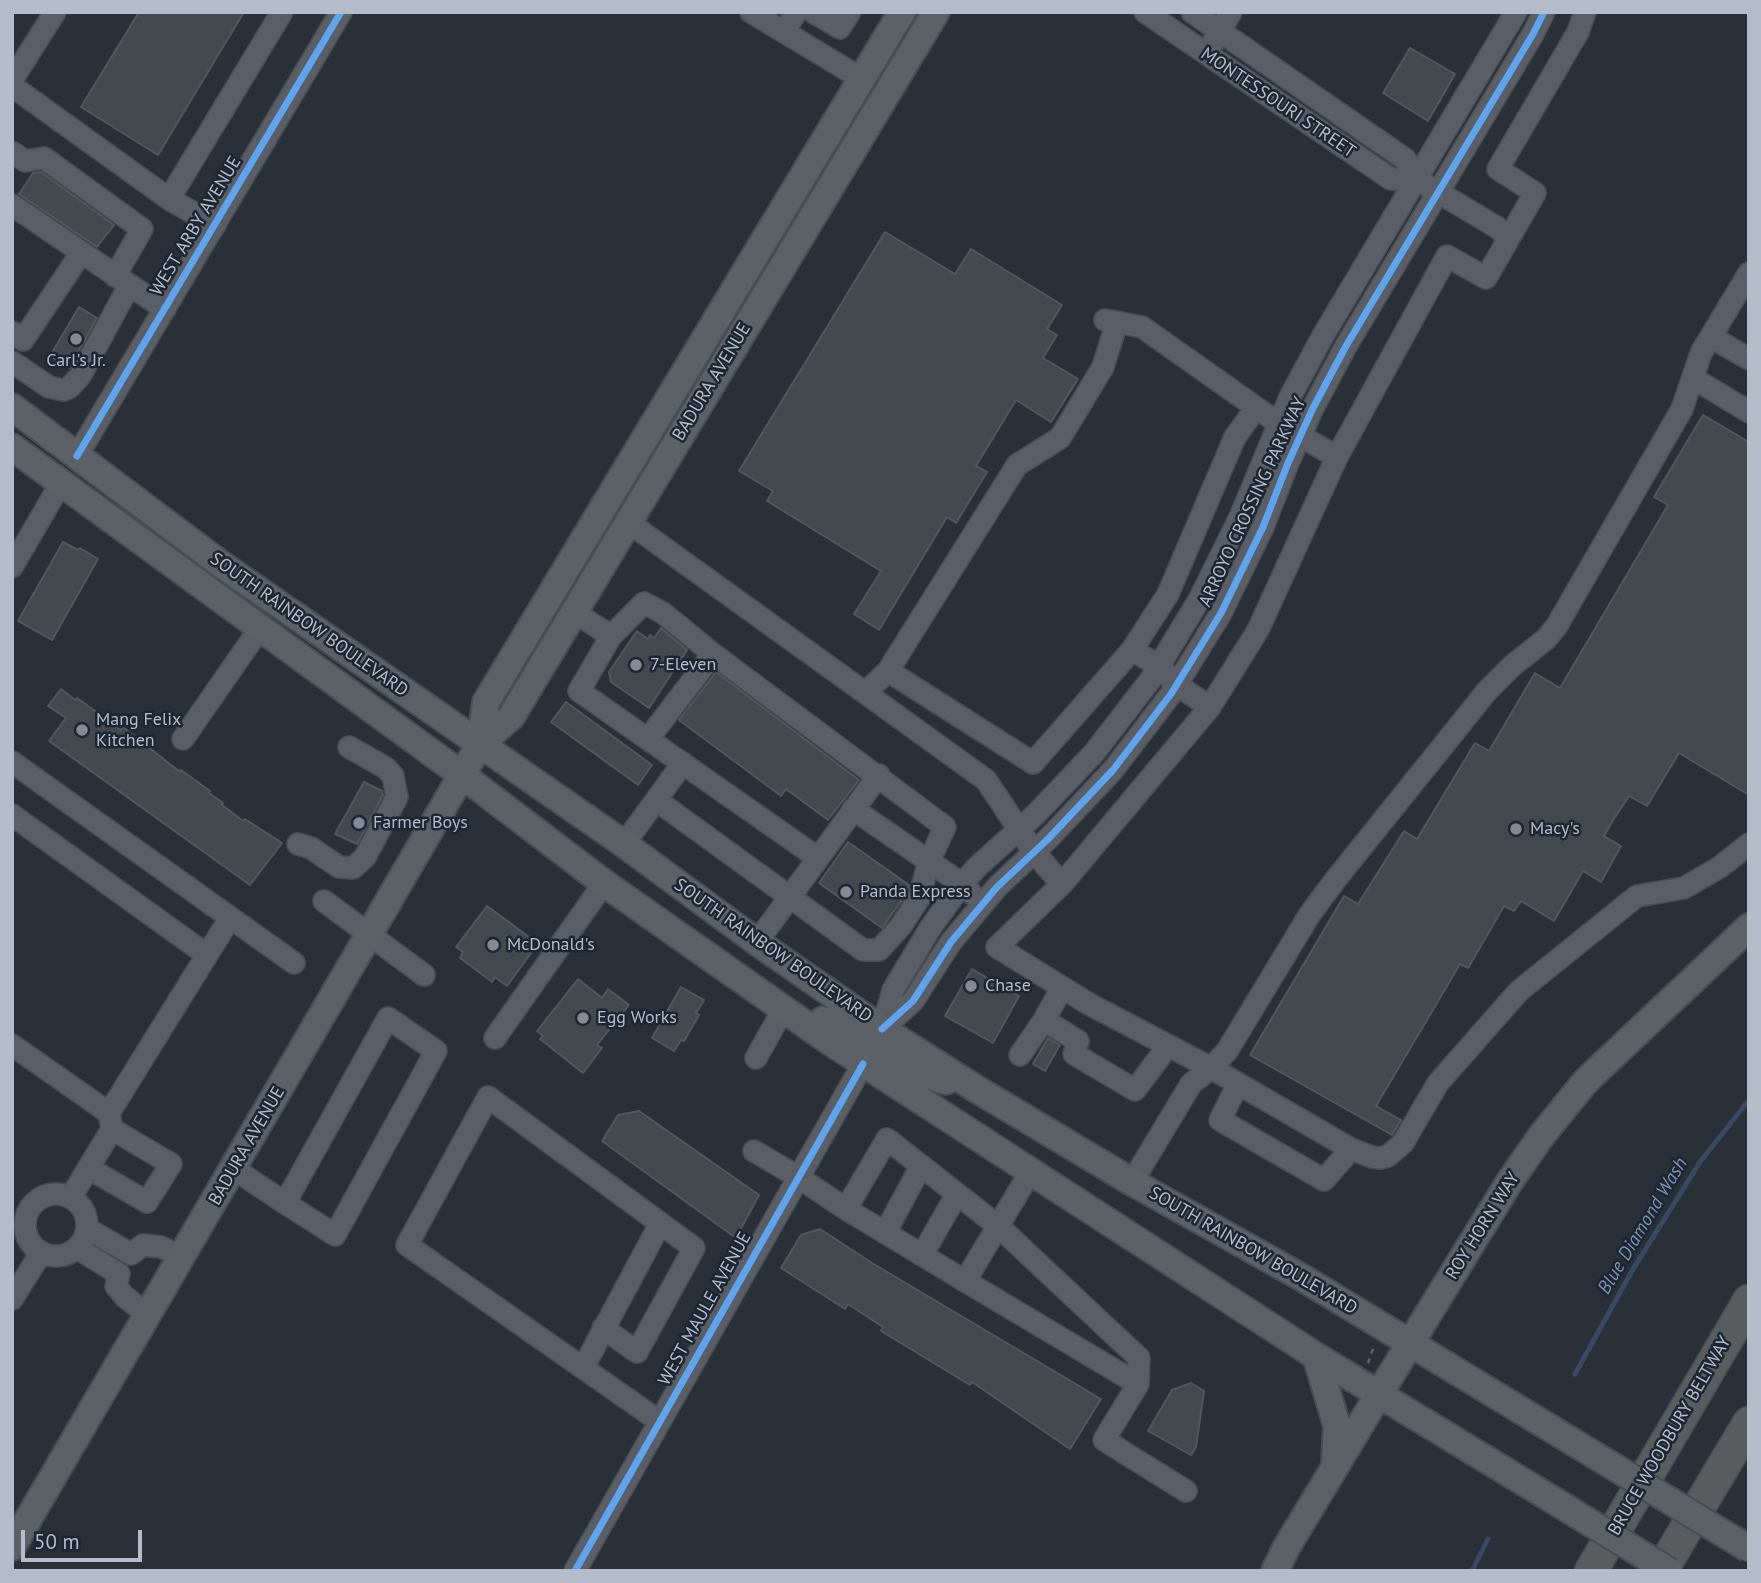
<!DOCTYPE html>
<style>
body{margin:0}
#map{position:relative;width:1761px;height:1583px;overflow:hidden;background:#2a3038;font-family:"PT Sans",sans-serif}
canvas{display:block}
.frame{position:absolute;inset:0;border:14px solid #b4bcc9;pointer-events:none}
.scale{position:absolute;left:21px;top:1530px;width:121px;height:32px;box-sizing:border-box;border:4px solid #b4bcc9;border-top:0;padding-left:9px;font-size:21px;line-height:24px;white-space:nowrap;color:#b4bcc9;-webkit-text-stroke:5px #1d2633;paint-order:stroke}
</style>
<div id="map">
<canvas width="1761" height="1583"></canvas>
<div class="frame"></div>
<div class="scale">50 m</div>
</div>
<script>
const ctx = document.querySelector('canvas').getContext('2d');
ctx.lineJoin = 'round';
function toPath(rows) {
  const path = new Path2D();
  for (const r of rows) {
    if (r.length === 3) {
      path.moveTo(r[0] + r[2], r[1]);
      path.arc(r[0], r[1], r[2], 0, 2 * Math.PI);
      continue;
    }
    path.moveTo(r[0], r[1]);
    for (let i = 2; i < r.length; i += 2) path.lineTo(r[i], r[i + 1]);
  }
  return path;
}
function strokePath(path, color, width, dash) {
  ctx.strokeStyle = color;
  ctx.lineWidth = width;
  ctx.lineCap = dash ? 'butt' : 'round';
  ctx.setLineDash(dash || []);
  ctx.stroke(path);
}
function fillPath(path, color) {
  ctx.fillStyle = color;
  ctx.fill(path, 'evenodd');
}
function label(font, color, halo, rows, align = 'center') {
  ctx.font = font + ' "PT Sans",sans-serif';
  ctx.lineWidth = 5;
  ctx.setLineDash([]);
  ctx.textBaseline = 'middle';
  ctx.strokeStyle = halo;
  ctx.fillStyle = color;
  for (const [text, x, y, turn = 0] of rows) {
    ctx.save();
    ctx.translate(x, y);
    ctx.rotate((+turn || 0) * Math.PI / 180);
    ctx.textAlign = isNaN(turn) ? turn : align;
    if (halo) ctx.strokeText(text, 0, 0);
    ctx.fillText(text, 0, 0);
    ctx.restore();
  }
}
const stream = toPath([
 [1575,1374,1633,1269,1700,1162,1749,1100],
 [1472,1571,1488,1539]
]);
const building = toPath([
 [139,12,244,12,158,155,81,107,139,12],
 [1410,48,1455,74,1428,121,1383,93,1410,48],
 [41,172,114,225,97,247,19,194,33,173,41,172],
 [885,232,955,274,971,249,1062,305,1047,329,1057,335,1043,358,1078,379,1051,422,1016,400,976,466,987,472,956,523,947,517,879,630,854,614,881,571,767,501,773,491,739,471,885,232],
 [79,307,97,318,69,368,50,356,79,307],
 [1703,415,1749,442,1749,795,1679,753,1647,806,1629,796,1612,822,1604,836,1621,846,1601,882,1583,871,1554,921,1521,901,1514,911,1504,906,1468,968,1460,964,1376,1106,1401,1120,1392,1135,1250,1055,1344,896,1358,904,1404,831,1417,839,1475,743,1489,751,1535,673,1560,688,1668,505,1654,497,1703,415],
 [63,542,78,550,80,548,98,559,52,640,18,621,63,542],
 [661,628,687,650,649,708,611,682,609,672,637,631,648,639,650,635,654,638,661,628],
 [716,672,859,780,828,820,786,789,781,796,679,720,716,672],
 [61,689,75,700,77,698,121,730,123,727,180,772,181,770,210,791,209,793,223,803,222,805,243,821,245,819,282,843,250,885,49,741,66,718,48,706,61,689],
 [566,702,652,765,638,785,551,722,566,702],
 [364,782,382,791,383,795,357,844,335,834,364,782],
 [848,842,909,885,907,893,882,928,819,883,848,842],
 [487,906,529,937,525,942,534,949,507,986,495,977,492,982,460,958,463,952,456,947,487,906],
 [972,969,1019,996,993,1043,945,1016,972,969],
 [578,979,602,998,608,989,629,1005,597,1045,602,1048,583,1073,540,1039,543,1036,537,1031,578,979],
 [681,987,704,1000,696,1013,699,1015,684,1041,681,1040,674,1051,652,1038,681,987],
 [1048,1038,1060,1045,1045,1071,1033,1064,1048,1038],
 [639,1111,759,1195,736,1238,602,1141,618,1115,639,1111],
 [820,1229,872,1263,1101,1399,1070,1449,972,1382,970,1385,881,1331,883,1327,848,1304,845,1309,781,1268,801,1235,820,1229],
 [1191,1383,1204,1391,1196,1447,1191,1455,1148,1431,1172,1390,1191,1383]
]);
const path = toPath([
 [1368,1363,1374,1346]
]);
const minor = toPath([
 [751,12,862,79],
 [813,12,840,28,850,12],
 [1145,12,1391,179,1416,179],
 [1192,12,1405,159,1416,179,1498,228,1509,238],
 [1585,12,1578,32,1498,169,1535,193,1486,278,1447,256,1337,457,1258,630,1210,707,1062,884,997,947,1089,1004,1211,1068,1351,1149,1372,1157,1380,1158,1388,1156,1403,1143,1438,1083,1519,991,1637,896,1684,888,1720,867,1749,844],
 [784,32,796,12],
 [1212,44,1231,12],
 [12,80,55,12],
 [12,86,169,199,215,225],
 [12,152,25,161,44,158,142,229,115,276],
 [169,199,282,12],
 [12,205,165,309],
 [1105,320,1142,327,1278,423,1337,457],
 [12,332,23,340,81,253],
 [1711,337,1749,359],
 [12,362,49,387,64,390,70,387,80,376,129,286],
 [1693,378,1749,412],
 [77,456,341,12],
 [628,522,986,780,1034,852,1062,884],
 [12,567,61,483],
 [574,612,611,636],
 [1132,650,1168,594,1235,437,1256,408],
 [888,671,1033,763,1132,650,1159,666,1177,685,1210,707],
 [866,692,888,671,1017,465,1060,438,1103,367,1117,322],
 [183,739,260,628],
 [648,739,713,654],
 [12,762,294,963],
 [656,800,863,950,879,950,901,926,919,898,929,861,945,827,713,654,663,613,644,603,611,636,579,691,818,858],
 [853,809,962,884,971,893],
 [12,815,207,955],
 [298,844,311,848,339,867,353,868,365,857,397,797,393,776,386,768,349,747],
 [624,844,683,763],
 [324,901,424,975],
 [757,942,879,775],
 [1044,1020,1078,1041,1074,1054,1135,1090,1168,1046],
 [882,1029,913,1001,951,942,997,887,1048,839,1113,770,1171,694,1221,613,1263,527,1288,463,1313,408,1346,346,1533,34,1544,12],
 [882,1029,893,990,931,927,962,884,978,866,1035,815,1094,753,1151,679,1199,600,1240,517,1290,397,1324,334,1516,12],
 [495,1038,604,883],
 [12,1045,109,1113,112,1129,71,1197],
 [1020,1055,1044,1020,1062,988],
 [756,1058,784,1008],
 [1238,1084,1220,1120,1324,1180,1351,1149],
 [109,1113,230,918],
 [754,1151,798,1177,846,1209,887,1139,998,1226,1139,1358,1138,1384],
 [88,1168,147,1202,171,1164,112,1129],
 [234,1169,285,1203,335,1235,436,1051,388,1018,285,1203],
 [1031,1171,965,1281,1138,1384,1104,1440,1186,1491],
 [1132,1182,1191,1084,1211,1068,1227,1051,1310,914,1336,879,1487,691,1512,666,1546,639,1556,627,1682,409,1701,353,1749,273],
 [56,1225,31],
 [846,1209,965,1281],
 [88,1229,131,1254,143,1245,161,1247,182,1257],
 [885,1233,921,1166],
 [77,1248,119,1274,116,1286,124,1296,148,1315],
 [922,1255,957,1194],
 [12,1299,41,1253],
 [603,1328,637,1352,694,1248,488,1097,407,1245,659,1421],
 [583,1368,660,1224],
 [575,1571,863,1064]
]);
const major = toPath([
 [12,407,218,562,624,844,757,942,882,1029,978,1090,1132,1182,1301,1277,1611,1465],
 [12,447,462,775,604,883,829,1041,1316,1356,1540,1492],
 [480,744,486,702,902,12],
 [823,1020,839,1025,862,1039,875,1038,882,1029],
 [863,1064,878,1056,887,1058,908,1069,946,1081],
 [1316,1356,1337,1426,1335,1462],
 [12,1547,480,744,511,717,936,12],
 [1275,1571,1286,1548,1379,1394,1510,1181,1542,1135,1586,1081,1749,927]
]);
const highway = toPath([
 [1591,1571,1749,1301],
 [1661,1571,1749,1423]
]);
const majorBridge = toPath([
 [1611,1465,1749,1549],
 [1540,1492,1669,1571]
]);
const cycleway = toPath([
 [77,456,341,12],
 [882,1029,913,1001,951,942,997,887,1048,839,1113,770,1171,694,1221,613,1263,527,1288,463,1313,408,1346,346,1533,34,1544,12],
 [575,1571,863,1064]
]);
const markers = [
 [76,339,7,"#848b96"],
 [636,665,7,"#848b96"],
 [82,730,7,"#848b96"],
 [359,823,7,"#848b96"],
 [1516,829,7,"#848b96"],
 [846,892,7,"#848b96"],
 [493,945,7,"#848b96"],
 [971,986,7,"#848b96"],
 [583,1018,7,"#848b96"]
];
const streetNames = [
 ["MONTESSOURI STREET",1278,103,34],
 ["WEST ARBY AVENUE",196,226,-59],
 ["BADURA AVENUE",712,382,-59],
 ["ARROYO CROSSING PARKWAY",1253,502,-65],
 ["SOUTH RAINBOW BOULEVARD",309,625,35],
 ["SOUTH RAINBOW BOULEVARD",773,951,35],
 ["BADURA AVENUE",247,1146,-60],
 ["ROY HORN WAY",1483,1226,-58],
 ["SOUTH RAINBOW BOULEVARD",1253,1251,30],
 ["WEST MAULE AVENUE",705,1309,-61],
 ["BRUCE WOODBURY BELTWAY",1670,1436,-60]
];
const poiNames = [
 ["Carl's Jr.",76,361,"center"],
 ["7-Eleven",650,665],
 ["Mang Felix",96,720],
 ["Kitchen",96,741],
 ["Farmer Boys",373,823],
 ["Macy's",1530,829],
 ["Panda Express",860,892],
 ["McDonald's",507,945],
 ["Chase",985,986],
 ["Egg Works",597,1018]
];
const waterNames = [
 ["Blue Diamond Wash",1643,1226,-59]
];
strokePath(stream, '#384963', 5);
fillPath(building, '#444950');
strokePath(building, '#52575f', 2);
strokePath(minor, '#484c53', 24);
strokePath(major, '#484c55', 30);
strokePath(highway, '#474c53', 35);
strokePath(path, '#5d636a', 2.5, [5, 5]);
strokePath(minor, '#5a5e66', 21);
strokePath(major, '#5c6168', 26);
strokePath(highway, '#5a5d60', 32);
strokePath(majorBridge, '#484c55', 30, []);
strokePath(majorBridge, '#5c6168', 26);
strokePath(cycleway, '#60a3ed', 7);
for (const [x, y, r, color] of markers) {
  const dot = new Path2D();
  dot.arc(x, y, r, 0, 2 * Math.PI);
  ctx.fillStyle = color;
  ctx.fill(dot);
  strokePath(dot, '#1d2633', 2.5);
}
label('18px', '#b4bcc9', '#1d2633', streetNames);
label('18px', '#b4bcc9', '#1d2633', poiNames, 'left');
label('italic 19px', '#7c92b1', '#1d2633', waterNames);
</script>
